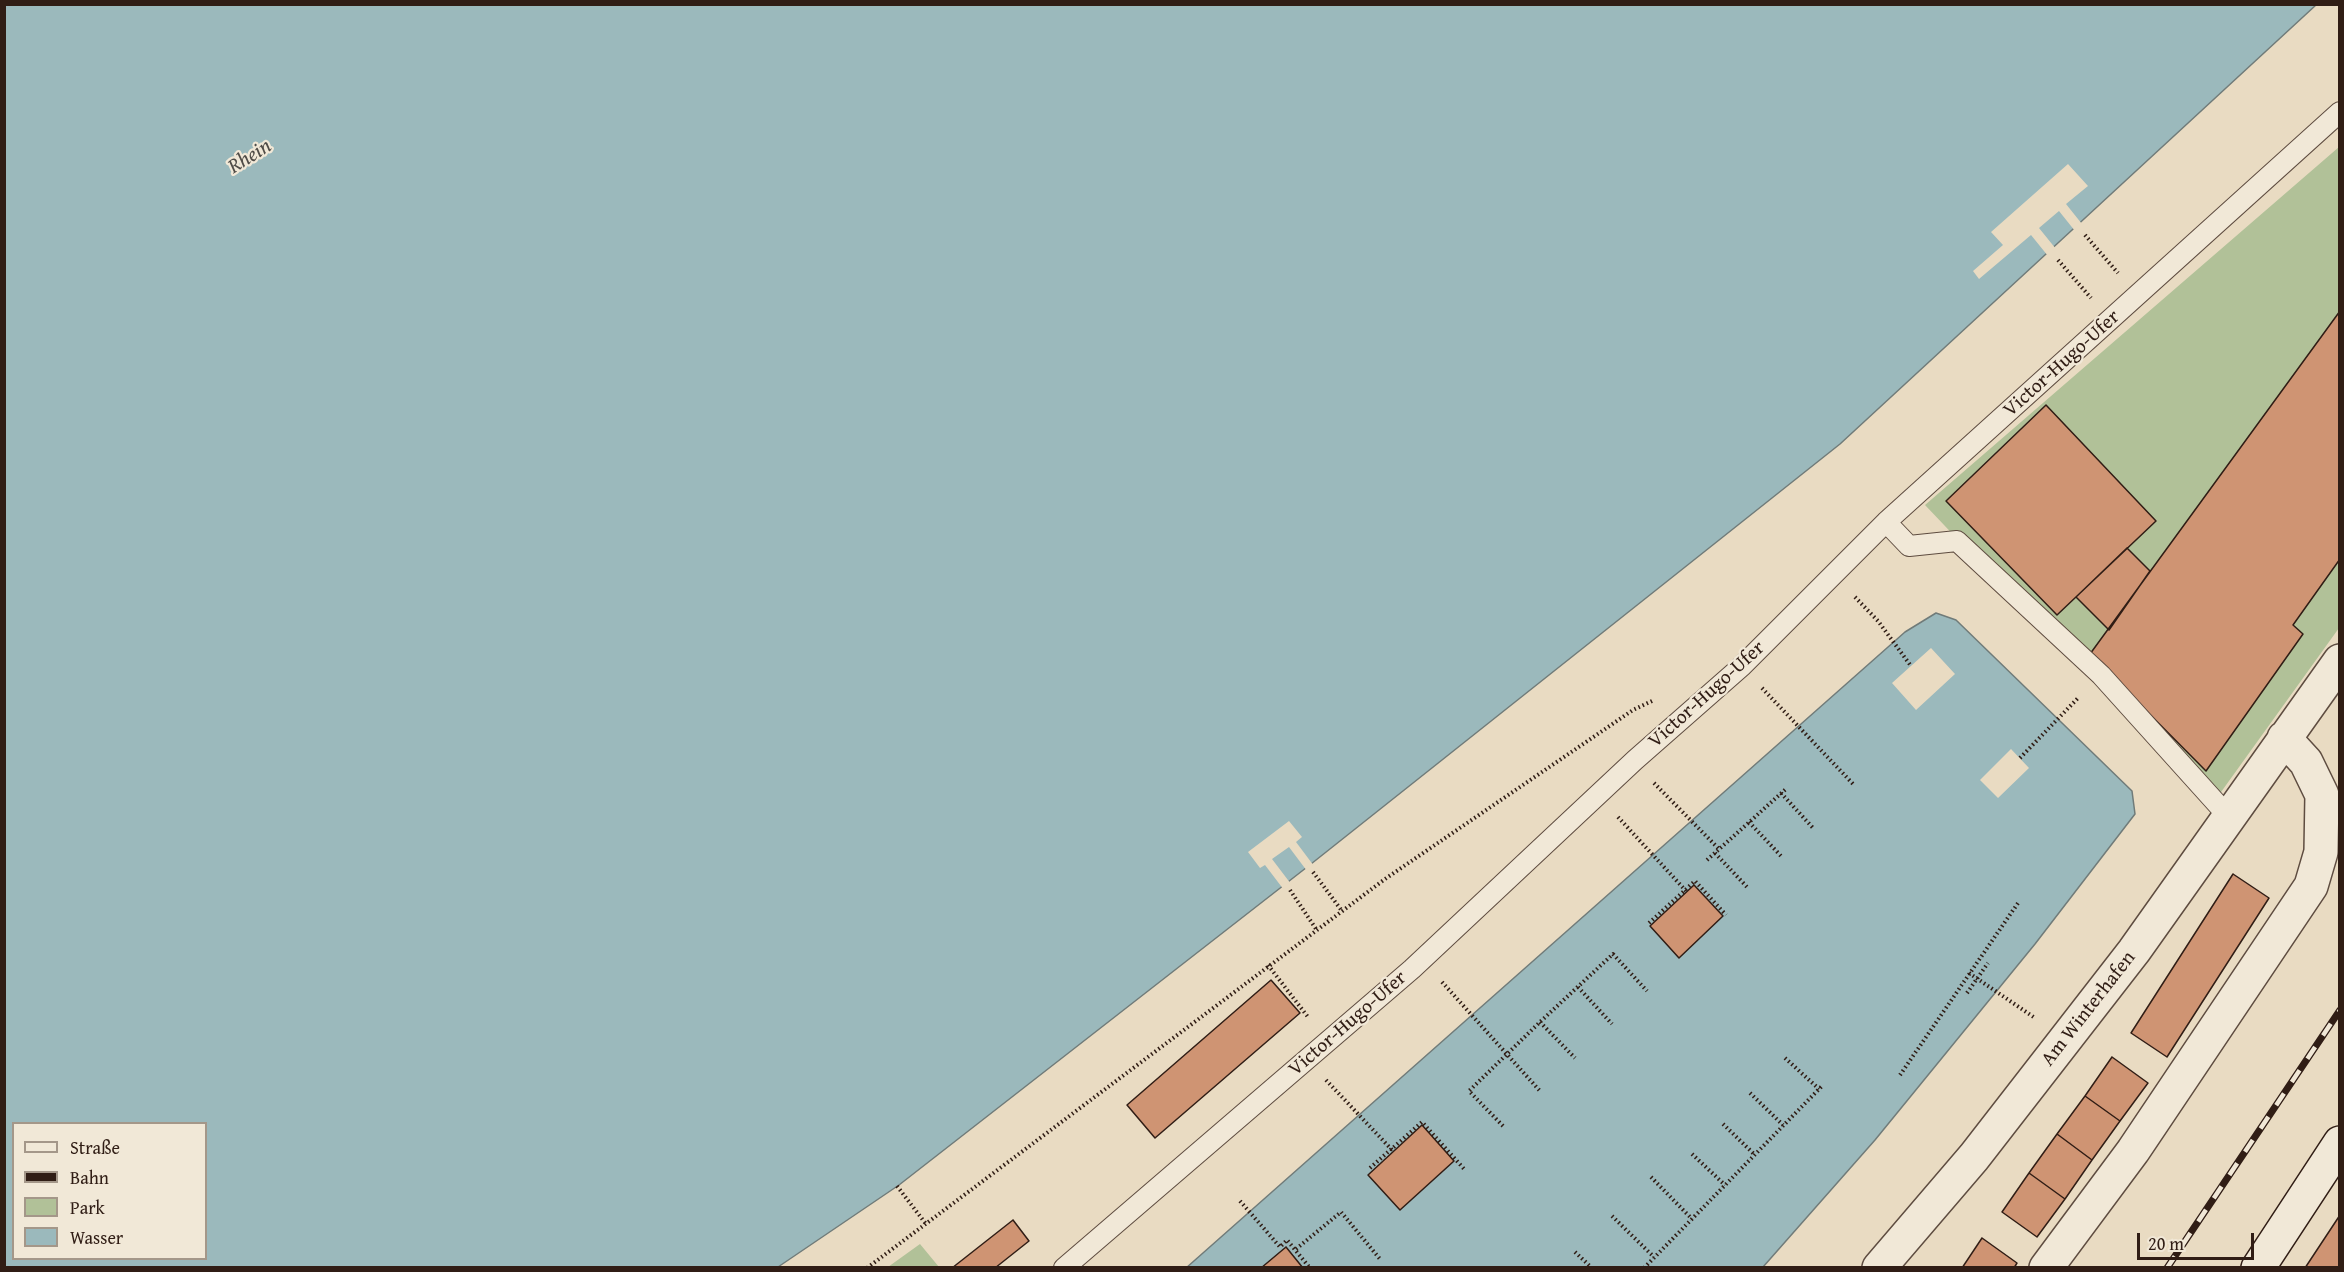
<!DOCTYPE html>
<meta charset="utf-8">
<style>
body{margin:0}
#map{position:relative;width:2344px;height:1272px;overflow:hidden;background:#e9dbc2;font-family:"Gentium Book Plus",serif}
canvas{display:block}
.frame{position:absolute;inset:0;border:6px solid #301d15;pointer-events:none}
.legend{position:absolute;left:12px;top:1122px;width:195px;height:138px;box-sizing:border-box;background:#f1e8d7;border:2px solid #a49789;margin:0;padding:8px 10px;list-style:none;font-size:18px;color:#301d15}
.legend li{display:flex;align-items:center;gap:12px;height:30px}
.legend b{width:30px;border:2px solid #a49789}
.scale{position:absolute;left:2137px;top:1233px;width:117px;height:27px;box-sizing:border-box;border:3px solid #301d15;border-top:0;padding-left:8px;font-size:18px;line-height:21px;white-space:nowrap;color:#301d15;-webkit-text-stroke:4px #f1e8d7;paint-order:stroke}
</style>
<div id="map">
<canvas width="2344" height="1272"></canvas>
<div class="frame"></div>
<ul class="legend">
<li><b style="height:8px;background:#f1e8d7"></b>Straße</li>
<li><b style="height:8px;background:#301d15"></b>Bahn</li>
<li><b style="height:16px;background:#b1c198"></b>Park</li>
<li><b style="height:16px;background:#9bb9bc"></b>Wasser</li>
</ul>
<div class="scale">20 m</div>
</div>
<script>
const ctx = document.querySelector('canvas').getContext('2d');
ctx.lineJoin = 'round';
function fillPath(path, color) {
  ctx.fillStyle = color;
  ctx.fill(path, 'evenodd');
}
function toPath(rows) {
  const path = new Path2D();
  for (const r of rows) {
    path.moveTo(r[0], r[1]);
    for (let i = 2; i < r.length; i += 2) path.lineTo(r[i], r[i + 1]);
  }
  return path;
}
function strokePath(path, color, width, dash) {
  ctx.strokeStyle = color;
  ctx.lineWidth = width;
  ctx.lineCap = dash ? 'butt' : 'round';
  ctx.setLineDash(dash || []);
  ctx.stroke(path);
}
function label(font, color, halo, rows, align = 'center') {
  ctx.font = font + ' "Gentium Book Plus",serif';
  ctx.lineWidth = 4.5;
  ctx.setLineDash([]);
  ctx.textBaseline = 'middle';
  ctx.strokeStyle = halo;
  ctx.fillStyle = color;
  for (const [text, x, y, turn = 0] of rows) {
    ctx.save();
    ctx.translate(x, y);
    ctx.rotate((+turn || 0) * Math.PI / 180);
    ctx.textAlign = isNaN(turn) ? turn : align;
    if (halo) ctx.strokeText(text, 0, 0);
    ctx.fillText(text, 0, 0);
    ctx.restore();
  }
}
const green = toPath([
 [2339,147,2339,628,2211,806,1925,505],
 [920,1244,939,1267,888,1267]
]);
const water = toPath([
 [5,5,2316,5,1840,444,1311,864,899,1185,778,1267,5,1268,5,5],
 [14,1124,206,1124,206,1258,14,1258,14,1124],
 [1936,613,1956,620,2132,791,2135,814,2035,944,1875,1140,1763,1267,1186,1268,1905,632,1936,613]
]);
const pier = toPath([
 [2068,164,2088,186,2066,204,2082,224,2075,231,2059,211,2039,228,2056,249,2048,256,2031,235,1979,279,1973,271,2003,245,1991,232],
 [1931,648,1955,674,1916,710,1892,683],
 [2011,749,2029,768,1998,798,1980,780],
 [1289,821,1302,837,1296,842,1314,866,1307,871,1289,847,1272,859,1291,884,1284,890,1265,865,1260,868,1248,852]
]);
const building = toPath([
 [2340,311,2340,559,2293,625,2303,634,2206,771,2090,654,2340,311],
 [2046,405,2156,521,2057,615,1946,501,2046,405],
 [2127,548,2150,571,2109,630,2076,597,2127,548],
 [2233,874,2269,898,2167,1057,2131,1033,2233,874],
 [1694,885,1723,916,1679,958,1650,926,1694,885],
 [1271,980,1300,1013,1155,1138,1127,1105,1271,980],
 [2112,1057,2148,1083,2120,1121,2085,1096,2112,1057],
 [2085,1096,2120,1121,2092,1160,2057,1134,2085,1096],
 [1422,1125,1454,1161,1400,1210,1368,1175,1422,1125],
 [2057,1134,2092,1160,2065,1199,2029,1173,2057,1134],
 [2029,1173,2065,1199,2037,1237,2002,1212,2029,1173],
 [2340,1215,2340,1268,2305,1268,2340,1215],
 [1013,1220,1029,1241,995,1268,952,1268,1013,1220],
 [1982,1238,2017,1263,2014,1268,1962,1268,1982,1238],
 [1286,1247,1303,1268,1261,1268,1286,1247]
]);
const path = toPath([
 [2085,235,2118,273],
 [2058,260,2091,298],
 [1855,597,1878,621,1911,666],
 [1762,688,1854,785],
 [2020,758,2079,697],
 [1654,783,1719,849],
 [1781,793,1814,829],
 [1618,817,1687,892],
 [1749,822,1781,856],
 [1715,853,1747,887],
 [1707,860,1786,789],
 [1313,872,1342,911],
 [1290,890,1316,929],
 [1649,923,1695,881,1726,915],
 [1268,965,1308,1017],
 [1969,973,2035,1018],
 [1442,982,1540,1091],
 [1578,987,1612,1024],
 [1967,993,1988,963],
 [1540,1022,1575,1058],
 [1785,1058,1819,1089],
 [1900,1075,2018,903],
 [1326,1080,1393,1151],
 [1750,1093,1783,1125],
 [1723,1124,1755,1155],
 [1503,1126,1469,1091,1540,1022,1613,954,1647,991],
 [1692,1154,1725,1185],
 [1370,1168,1422,1122,1465,1170],
 [1651,1177,1692,1219],
 [897,1186,926,1224],
 [1240,1201,1280,1247,1287,1240,1310,1268],
 [1612,1216,1654,1257],
 [1296,1249,1341,1212,1380,1259],
 [1575,1252,1592,1268],
 [867,1268,1385,879,1633,710,1654,700],
 [1644,1268,1822,1086]
]);
const lane = toPath([
 [1886,522,1909,546,1957,541,2101,675,2228,816],
 [1064,1268,1412,969,1635,760,1742,666,1886,522,2340,112]
]);
const street = toPath([
 [1879,1268,1974,1157,2134,951,2340,661],
 [2046,1268,2133,1151,2311,886,2321,852,2322,795,2306,762,2284,738]
]);
const secondary = toPath([
 [2258,1268,2340,1143]
]);
const rail = toPath([
 [2167,1268,2340,1010]
]);
const streetNames = [
 ["Victor-Hugo-Ufer",2062,364,-42],
 ["Victor-Hugo-Ufer",1707,695,-42],
 ["Am Winterhafen",2089,1009,-52],
 ["Victor-Hugo-Ufer",1348,1024,-41]
];
const waterNames = [
 ["Rhein",250,157,-32]
];
fillPath(green, '#b1c198');
fillPath(water, '#9bb9bc');
strokePath(water, '#707b79', 1.5);
fillPath(pier, '#e9dbc2');
fillPath(building, '#cf9473');
strokePath(building, '#301d15', 1.5);
strokePath(lane, '#5e4c40', 22);
strokePath(street, '#5e4c40', 36);
strokePath(secondary, '#301d15', 36);
strokePath(path, '#301d15', 4, [1.5, 3]);
strokePath(lane, '#f1e8d7', 20);
strokePath(street, '#f1e8d7', 33);
strokePath(secondary, '#f1e8d7', 33);
strokePath(rail, '#301d15', 7);
strokePath(rail, '#f1e8d7', 4.5, [14]);
label('20px', '#301d15', '#f1e8d7', streetNames);
label('italic 21px', '#504c47', '#f1e8d7', waterNames);
</script>
